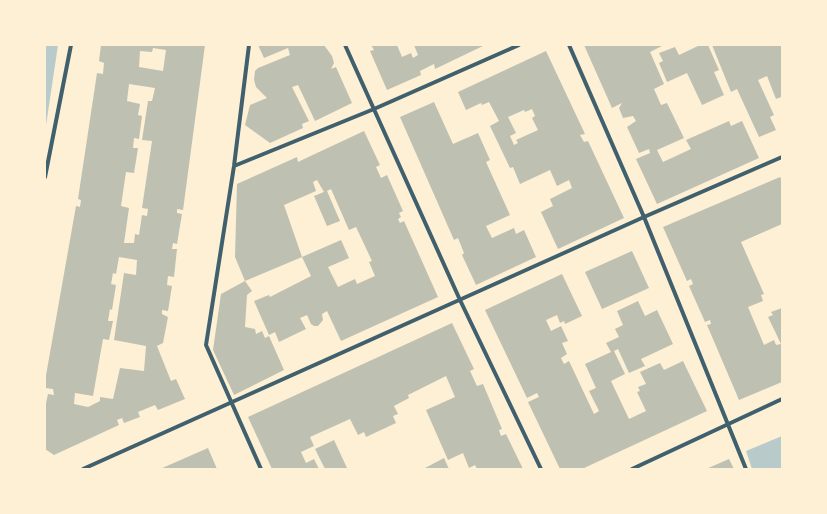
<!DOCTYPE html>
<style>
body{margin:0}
#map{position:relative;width:827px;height:514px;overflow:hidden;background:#fdf0d5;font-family:Ubuntu,sans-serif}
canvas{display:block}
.frame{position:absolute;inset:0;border:46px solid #fdf0d5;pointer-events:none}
</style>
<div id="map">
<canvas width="827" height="514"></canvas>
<div class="frame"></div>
</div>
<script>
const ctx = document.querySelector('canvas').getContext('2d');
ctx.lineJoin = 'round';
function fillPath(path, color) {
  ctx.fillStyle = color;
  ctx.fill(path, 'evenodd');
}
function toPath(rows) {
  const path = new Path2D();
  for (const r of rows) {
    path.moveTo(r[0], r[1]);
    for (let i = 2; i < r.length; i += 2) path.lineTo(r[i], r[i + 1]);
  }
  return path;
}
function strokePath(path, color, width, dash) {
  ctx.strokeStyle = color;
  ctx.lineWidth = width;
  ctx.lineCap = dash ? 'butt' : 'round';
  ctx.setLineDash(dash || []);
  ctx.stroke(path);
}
const green = toPath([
 [45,45,58,45,45,132],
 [782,436,782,469,752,469,746,451]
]);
const building = toPath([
 [101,45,205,45,183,210,177,209,177,213,182,214,177,244,173,243,172,249,177,249,174,277,168,276,167,285,172,286,168,311,162,310,162,314,168,317,163,343,157,346,171,381,176,379,185,399,158,410,155,405,138,412,140,417,124,423,122,418,117,420,119,425,54,455,45,449,45,408,48,394,54,395,53,389,45,388,45,381,76,206,80,207,81,200,78,199,97,73,103,74,104,63,99,61],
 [153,48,166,50,163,71,139,67,140,51,152,52],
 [129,84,155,88,152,101,148,101,142,140,152,141,142,208,148,209,147,216,142,215,139,235,135,234,134,243,124,243,129,208,121,206,126,172,134,173,138,148,133,148,134,138,139,139,142,116,138,115,140,104,127,101],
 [119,257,137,260,136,275,124,273,114,340,146,346,144,371,120,368,113,399,100,397,100,401,88,407,74,404,75,393,93,396,103,339,109,340,113,321,108,321,110,309,112,310,116,285,111,284,113,273,116,274],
 [258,45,324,45,332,56,334,63,331,69,336,67,352,103,315,121,298,85,292,87,309,121,302,124,303,128,270,143,245,125,250,105,267,98,256,87,254,80,255,71,258,68,290,55,288,48,264,58],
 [371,45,397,45,402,57,411,53,413,58,418,55,414,45,485,45,435,69,434,64,420,71,421,75,387,90,370,51,374,50],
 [584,45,664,45,650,52,664,84,654,89,661,105,667,103,684,138,657,150,663,162,691,149,686,140,729,121,731,126,742,121,759,158,657,204,636,159,650,153,649,149,639,153,627,127,636,121,633,116,623,118,619,108,622,103,612,108],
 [700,45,708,45,719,70,714,72,724,95,702,105,687,73,667,82,659,63,663,61,659,53,675,47,679,55],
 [712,45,782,45,782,100,781,97,776,99,767,76,758,80,774,115,770,117,776,130,759,137,737,89,731,92],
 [546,51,585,134,580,135,584,142,588,141,624,218,558,249,541,212,553,206,550,199,572,188,569,180,557,186,550,170,520,184,513,167,510,168,490,126,499,121,489,102,482,105,481,103,466,110,458,92],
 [532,109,535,116,532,118,538,130,516,140,518,143,514,145,510,136,516,133,508,117,524,110,525,112],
 [434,102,453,144,478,133,490,160,486,162,510,215,486,226,492,238,514,228,516,234,524,230,536,257,476,285,462,255,464,253,458,238,454,240,400,117],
 [364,131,380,165,376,167,381,178,387,175,403,211,399,213,401,217,398,219,400,223,404,221,438,297,341,341,327,311,322,314,323,320,318,326,314,326,311,324,307,315,300,318,306,329,279,342,275,332,269,335,254,301,269,295,270,297,311,276,302,257,341,240,349,258,328,267,338,287,355,279,357,284,375,276,369,262,372,261,356,227,349,230,331,189,327,191,340,221,327,226,314,196,324,192,317,180,313,182,316,191,284,205,302,257,245,281,235,257,237,184,297,157,298,162,302,160],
 [780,177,782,180,782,224,741,242,764,294,761,295,763,301,748,307,764,345,774,340,776,345,781,344,768,317,773,315,771,312,782,308,782,382,739,400,707,325,711,324,710,320,705,322,689,286,693,284,691,279,687,281,663,227],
 [632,251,649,288,602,309,585,272],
 [562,274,582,316,565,324,564,321,560,323,557,315,546,320,551,331,561,326,568,341,562,343,567,354,561,358,564,364,569,361,594,414,599,411,589,391,596,388,585,364,611,352,606,343,619,337,615,329,623,325,617,311,638,301,645,316,657,310,673,344,641,359,645,366,629,373,618,349,614,351,625,374,611,381,629,419,646,411,637,392,640,391,638,387,646,384,640,372,660,363,664,370,683,361,707,411,582,469,560,469,528,402,539,397,537,393,527,398,485,310],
 [245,281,252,291,247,295,245,327,255,329,256,334,262,331,265,338,269,336,284,370,234,395,213,350,221,294],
 [452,323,474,369,470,371,477,386,483,384,502,429,499,430,501,436,506,434,523,469,477,469,475,465,469,468,463,453,448,460,426,410,455,397,446,376,408,395,409,398,394,406,398,414,393,416,396,423,366,437,364,432,358,435,350,419,310,437,314,446,301,452,306,463,314,459,319,469,272,469,248,417],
 [334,440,347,468,345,469,325,469,315,449],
 [208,448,217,469,160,469],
 [444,458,449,469,425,469,425,468],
 [729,459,734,469,706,469]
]);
const minor = toPath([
 [249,45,234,166,206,345,261,469],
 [345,45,460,300,541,469],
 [569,45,644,217,746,469],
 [234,166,374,109,519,45],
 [45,177,71,45],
 [83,469,644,217,782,157],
 [632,469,782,399]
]);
fillPath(green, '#b9caca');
fillPath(building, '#bec0b2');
strokePath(minor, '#3f606c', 4);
</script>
